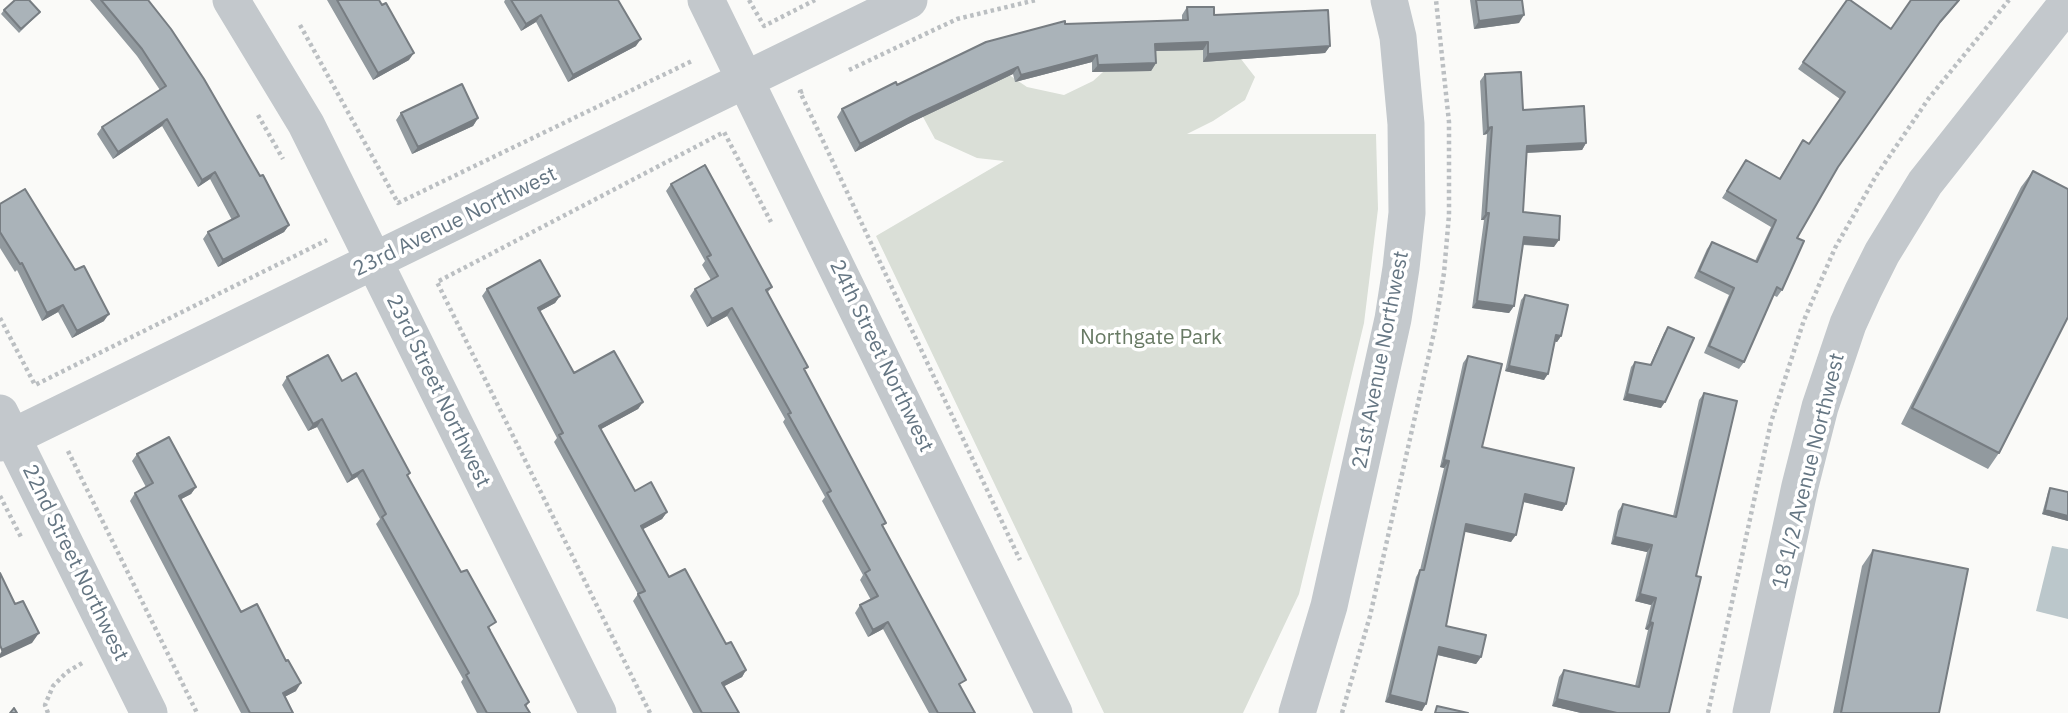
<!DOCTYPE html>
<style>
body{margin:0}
canvas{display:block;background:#fafaf8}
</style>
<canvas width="2068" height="713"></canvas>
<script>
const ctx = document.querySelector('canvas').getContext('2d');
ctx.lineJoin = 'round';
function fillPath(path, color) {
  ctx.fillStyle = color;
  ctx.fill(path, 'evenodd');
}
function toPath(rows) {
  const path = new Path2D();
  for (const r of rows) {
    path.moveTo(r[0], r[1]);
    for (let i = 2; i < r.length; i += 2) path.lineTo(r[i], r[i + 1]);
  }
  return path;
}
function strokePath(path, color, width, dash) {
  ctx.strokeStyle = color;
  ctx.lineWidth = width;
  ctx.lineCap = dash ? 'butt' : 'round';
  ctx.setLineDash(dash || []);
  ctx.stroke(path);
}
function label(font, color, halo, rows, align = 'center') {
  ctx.font = font + ' "IBM Plex Sans",sans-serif';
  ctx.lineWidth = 7;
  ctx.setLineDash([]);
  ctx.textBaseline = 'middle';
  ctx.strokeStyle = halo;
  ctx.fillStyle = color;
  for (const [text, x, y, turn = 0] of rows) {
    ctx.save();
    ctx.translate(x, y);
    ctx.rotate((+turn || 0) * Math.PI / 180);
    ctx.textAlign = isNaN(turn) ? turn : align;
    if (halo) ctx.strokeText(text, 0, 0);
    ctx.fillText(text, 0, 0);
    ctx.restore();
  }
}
const green = toPath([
 [1207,37,1241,59,1255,77,1245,100,1213,121,1187,134,1376,134,1378,209,1364,323,1299,594,1243,713,1104,713,876,236,1004,161,977,158,935,139,916,104,990,62,1027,87,1064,95,1093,81,1122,55]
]);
const water = toPath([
 [2052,546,2068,549,2068,619,2036,611]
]);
const path = toPath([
 [749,0,764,26,815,0],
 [300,25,398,203,692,61],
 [849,70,957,19,1036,0],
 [803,91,800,92,1020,560],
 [258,115,283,159],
 [0,318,35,385,327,240],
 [68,451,197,713],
 [0,496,21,537],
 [48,713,45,705,53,686,67,672,84,662],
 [650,713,437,282,724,132,771,222],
 [1342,713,1370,616,1435,328,1444,273,1449,215,1449,122,1436,0],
 [1708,713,1771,422,1804,320,1835,248,1876,176,1929,98,2009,0]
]);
const minor = toPath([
 [231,0,306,124,598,713],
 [706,0,1054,713],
 [0,413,149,713],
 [0,443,909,0],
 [1297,713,1329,606,1393,319,1401,268,1407,213,1406,124,1398,37,1389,0],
 [1751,713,1800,486,1820,407,1848,324,1863,291,1882,253,1925,183,2068,2]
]);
const wall = toPath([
 [90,0,148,0,260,176,289,225,284,232,218,267,203,239,208,232,232,220,210,179,198,187,162,126,113,159,97,134,102,127,160,90,137,56],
 [327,0,379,0,409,60,373,80],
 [505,0,618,0,636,46,568,82,536,22,521,31,504,2],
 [1470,0,1522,0,1519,23,1474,29],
 [1847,0,1891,29,1911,0,1960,0,1935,29,1838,167,1797,238,1782,290,1777,297,1773,295,1744,362,1739,369,1704,353,1729,295,1694,278,1707,249,1712,242,1755,261,1771,227,1722,198,1746,160,1779,179,1803,140,1809,144,1840,99,1798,69],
 [1187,7,1330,46,1325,53,1203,62,1203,50,1156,51,1156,63,1151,71,1092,72,1092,62,1015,82,1013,74,908,124,855,152,837,117,842,109,1065,24,1182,21,1182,15],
 [4,10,40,12,19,33,1,14],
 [1485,74,1523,110,1586,143,1582,150,1527,153,1523,212,1554,247,1523,245,1514,306,1509,313,1472,308,1484,220,1481,220,1487,134,1483,135,1480,81],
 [401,113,478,118,473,126,412,154,396,120],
 [2033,171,1999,453,1988,469,1901,424,2021,187],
 [671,184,772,287,768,292,805,372,883,527,961,688,975,713,929,713,883,629,868,637,855,613,860,605,871,600,860,580,863,575,822,501,825,497,783,422,785,419,727,316,707,327,690,296,695,289,711,280,702,265,705,261,666,191],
 [0,204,104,321,72,338,58,312,42,321,17,270,15,272,0,248],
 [487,289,560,296,555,303,540,311,574,373,643,402,638,409,601,429,635,491,667,512,662,519,643,529,669,577,726,644,746,670,742,677,724,686,739,713,693,713,633,601,638,594,554,442,557,438,482,296],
 [1525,295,1561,336,1557,342,1555,341,1544,380,1505,371,1521,300],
 [1668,327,1661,408,1623,400,1631,367,1635,362,1650,365,1664,333],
 [1468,356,1482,447,1566,504,1562,511,1523,502,1511,542,1465,531,1446,626,1481,657,1476,664,1437,655,1422,711,1385,702,1416,577,1420,570,1444,468,1440,467,1463,363],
 [287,377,342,381,410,473,408,476,491,630,490,630,529,702,526,707,530,713,477,713,461,682,463,679,376,524,380,519,357,477,347,483,317,427,308,431,282,385],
 [1704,393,1696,576,1669,713,1581,713,1552,706,1559,677,1564,670,1635,686,1648,630,1645,629,1651,605,1635,601,1647,552,1611,544,1618,511,1623,504,1673,516,1699,400],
 [137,454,196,487,191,494,181,499,241,612,296,691,284,697,293,713,241,713,130,501,135,493,146,487,132,461],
 [2050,488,2068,492,2068,521,2042,514,2048,492],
 [1873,550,1939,713,1833,713,1862,566]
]);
const shadedWall = toPath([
 [541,15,536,22,521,31,526,24],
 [1524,15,1519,23,1474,29,1479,21],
 [641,39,636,46,568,82,573,75],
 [1208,42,1203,50,1150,51,1155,44],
 [1330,46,1325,53,1203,62,1208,54],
 [414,53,409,60,373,80,378,73],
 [1097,55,1092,62,1015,82,1021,75],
 [1156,63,1151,71,1092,72,1098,65],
 [1018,67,1013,74,908,124,855,152,860,144,913,116],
 [478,118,473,126,412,154,418,147],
 [167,119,162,126,113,159,118,152],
 [1492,127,1487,134,1483,135,1488,128],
 [1586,143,1582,150,1522,153,1527,146],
 [215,172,210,179,198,187,202,180],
 [1486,213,1489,213,1484,220,1481,220],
 [289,225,284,232,218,267,223,260],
 [1524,237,1559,240,1554,247,1519,244],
 [560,296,555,303,533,315,538,308],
 [1477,301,1514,306,1509,313,1472,308],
 [63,305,58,312,42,321,47,313],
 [732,308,727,316,707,327,712,319],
 [109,314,104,321,72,338,77,331],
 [1556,335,1561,336,1557,342,1552,341],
 [1509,366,1548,374,1544,380,1505,371],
 [1627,394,1665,402,1661,408,1623,400],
 [643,402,638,409,594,433,599,426],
 [322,419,317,427,308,431,313,424],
 [1444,460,1449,461,1444,468,1440,467],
 [363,470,357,477,347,483,352,476],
 [196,487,191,494,174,503,179,496],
 [1525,494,1566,504,1562,511,1520,501],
 [2045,510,2068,516,2068,521,2042,514],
 [667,512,662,519,636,533,641,526],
 [1466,524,1516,535,1511,542,1461,531],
 [1615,537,1652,545,1647,552,1611,544],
 [1640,594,1656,598,1651,605,1635,601],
 [888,622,883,629,868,637,873,630],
 [1650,622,1653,623,1648,630,1645,629],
 [39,633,32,643,0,658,0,654,2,650],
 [1439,647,1481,657,1476,664,1434,654],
 [746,670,742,677,717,690,722,683],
 [301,683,296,691,277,701,283,693],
 [1390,695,1426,704,1422,711,1385,702],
 [1557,699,1617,713,1581,713,1552,706]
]);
const building = toPath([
 [15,0,29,0,40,12,21,29,4,10,15,0],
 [101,0,148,0,171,29,204,79,260,176,263,175,289,225,223,260,208,232,239,216,215,172,202,180,167,119,118,152,102,127,166,86,142,49,101,0],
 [337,0,379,0,382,5,386,3,414,53,378,73,337,0],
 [511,0,618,0,641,39,573,75,541,15,526,24,511,0],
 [1476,0,1522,0,1524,15,1479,21,1476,0],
 [1847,0,1850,0,1891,29,1911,0,1959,0,1940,22,1838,167,1797,238,1804,241,1782,290,1777,287,1744,362,1709,346,1734,288,1699,271,1712,242,1757,262,1776,220,1727,191,1746,160,1780,179,1803,140,1809,144,1845,92,1803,62,1847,0],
 [1187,7,1214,7,1214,15,1328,10,1330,46,1208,54,1208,42,1155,44,1156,63,1098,65,1097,55,1021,75,1018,67,913,116,860,144,842,109,896,82,897,85,986,42,1065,21,1065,24,1188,20,1187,7],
 [1521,72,1523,110,1584,106,1586,143,1527,146,1523,212,1560,216,1559,240,1524,237,1514,306,1477,301,1489,213,1486,213,1492,127,1488,128,1485,74,1521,72],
 [462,84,478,118,418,147,401,113,462,84],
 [705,165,772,287,766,290,808,367,804,369,886,523,882,525,966,680,959,684,975,713,938,713,888,622,873,630,860,605,878,596,865,573,870,570,827,493,831,491,788,414,791,413,732,308,712,319,695,289,718,276,707,257,711,255,671,184,705,165],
 [2033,171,2068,189,2068,317,1999,453,1912,408,2033,171],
 [25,189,75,270,84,266,109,314,77,331,63,305,47,313,22,263,20,264,0,232,0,204,25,189],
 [540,260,560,296,538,308,574,373,614,351,643,402,599,426,635,491,651,482,667,512,641,526,669,577,685,569,726,644,731,642,746,670,722,683,739,713,702,713,638,594,645,591,559,435,563,433,487,289,540,260],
 [1525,295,1568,305,1561,336,1556,335,1548,374,1509,366,1525,295],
 [1668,327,1694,338,1665,402,1627,394,1635,362,1651,365,1668,327],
 [328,355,342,381,356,373,410,473,407,475,461,572,467,570,496,622,488,627,529,702,525,705,530,713,487,713,466,675,469,673,382,517,386,514,363,470,352,476,322,419,313,424,287,377,328,355],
 [1468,356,1502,364,1482,447,1574,468,1566,504,1525,494,1516,535,1466,524,1446,626,1486,635,1481,657,1439,647,1426,704,1390,695,1420,570,1424,570,1449,461,1444,460,1468,356],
 [1704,393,1737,401,1696,576,1701,577,1669,713,1617,713,1557,699,1564,670,1639,687,1653,623,1650,622,1656,598,1640,594,1652,545,1615,537,1623,504,1676,517,1704,393],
 [169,437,196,487,179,496,241,612,257,604,286,661,288,660,301,683,283,693,293,713,250,713,135,493,153,483,137,454,169,437],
 [2050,488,2068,492,2068,516,2045,510,2050,488],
 [1873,550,1968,569,1939,713,1841,713,1873,550],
 [0,573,15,604,23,601,39,633,2,650,0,645,0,573],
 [1437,706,1468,713,1435,713,1437,706],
 [14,708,17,713,10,713,14,708]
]);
const streetNames = [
 ["23rd Avenue Northwest",455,222,-26],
 ["24th Street Northwest",881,356,64],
 ["21st Avenue Northwest",1381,360,-79],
 ["23rd Street Northwest",438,391,64],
 ["18 1/2 Avenue Northwest",1809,471,-76],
 ["22nd Street Northwest",75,563,64]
];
const parkNames = [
 ["Northgate Park",1151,338]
];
fillPath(green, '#dadfd7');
fillPath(water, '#bbc7cb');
strokePath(path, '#bbbfc2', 4.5, [3.5, 3.5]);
strokePath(minor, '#c3c8cc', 37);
fillPath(wall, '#929a9f');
fillPath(shadedWall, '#777d82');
fillPath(building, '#aab3b9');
strokePath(building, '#777d82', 2);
label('21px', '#657683', '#fff', streetNames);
label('21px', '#687a64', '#fff', parkNames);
</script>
